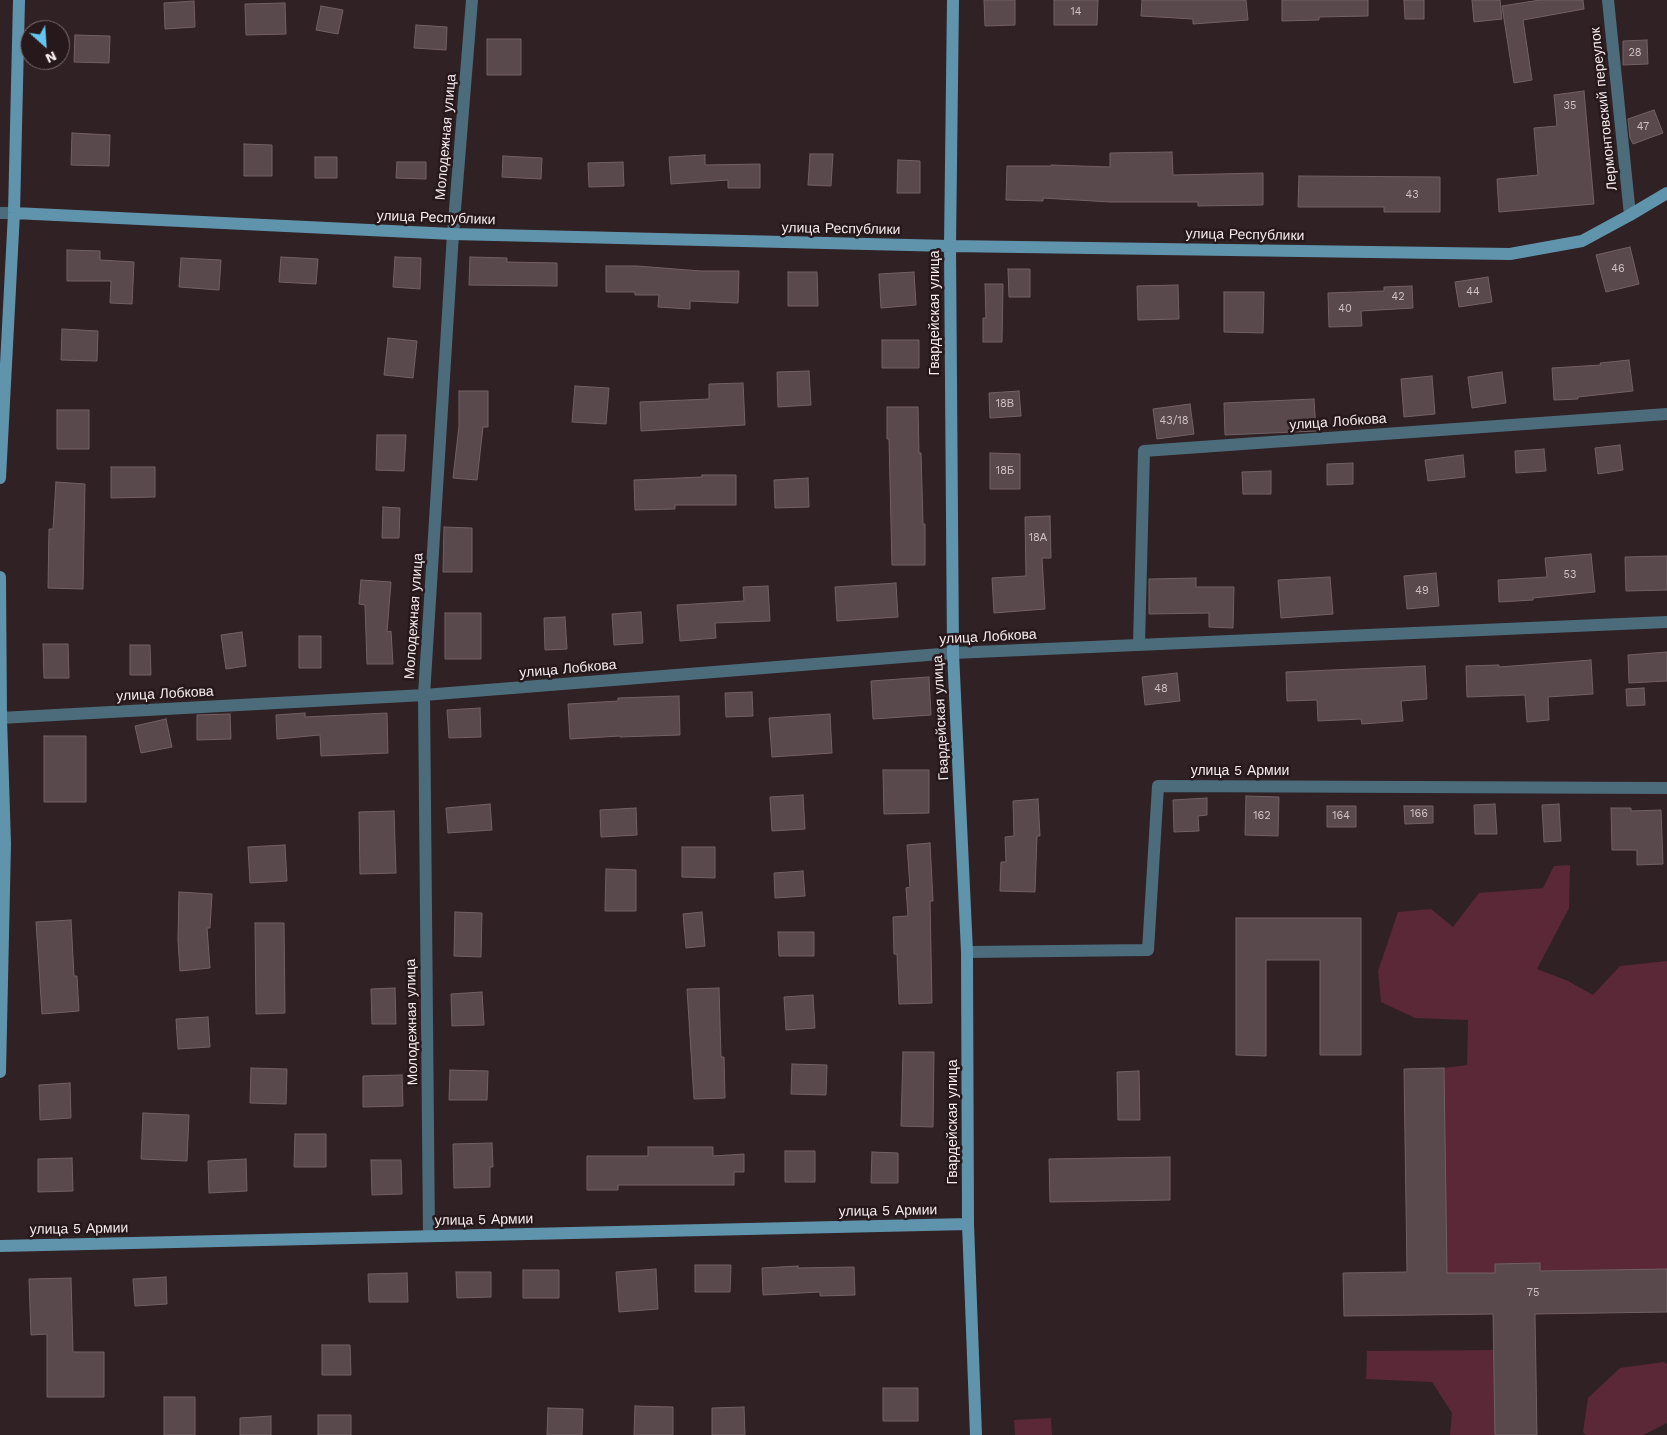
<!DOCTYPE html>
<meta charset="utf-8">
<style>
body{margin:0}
#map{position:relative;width:1667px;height:1435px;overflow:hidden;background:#302124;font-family:"Work Sans",sans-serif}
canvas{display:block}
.north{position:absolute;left:20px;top:20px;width:50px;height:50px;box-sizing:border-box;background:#26181b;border:1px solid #796c6f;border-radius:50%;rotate:154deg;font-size:14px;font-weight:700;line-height:20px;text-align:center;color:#f6ebed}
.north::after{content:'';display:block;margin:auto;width:18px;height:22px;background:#64c5ee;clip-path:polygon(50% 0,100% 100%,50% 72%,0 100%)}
</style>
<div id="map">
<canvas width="1667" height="1435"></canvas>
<div class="north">N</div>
</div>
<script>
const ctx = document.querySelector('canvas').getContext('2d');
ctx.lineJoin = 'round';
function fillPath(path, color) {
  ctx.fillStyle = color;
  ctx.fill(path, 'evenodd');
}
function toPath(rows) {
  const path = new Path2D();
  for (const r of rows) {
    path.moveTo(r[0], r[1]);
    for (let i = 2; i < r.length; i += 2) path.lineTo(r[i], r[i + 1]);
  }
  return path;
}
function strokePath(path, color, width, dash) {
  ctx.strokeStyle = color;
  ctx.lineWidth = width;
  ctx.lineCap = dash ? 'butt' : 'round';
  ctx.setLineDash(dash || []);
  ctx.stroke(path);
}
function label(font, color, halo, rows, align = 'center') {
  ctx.font = font + ' "Work Sans",sans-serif';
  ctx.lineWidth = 5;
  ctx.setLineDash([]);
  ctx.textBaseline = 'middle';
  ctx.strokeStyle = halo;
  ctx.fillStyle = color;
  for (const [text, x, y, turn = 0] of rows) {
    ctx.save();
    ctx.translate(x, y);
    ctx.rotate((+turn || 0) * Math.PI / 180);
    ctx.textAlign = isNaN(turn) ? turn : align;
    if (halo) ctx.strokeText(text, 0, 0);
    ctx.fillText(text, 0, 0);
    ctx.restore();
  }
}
const green = toPath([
 [1570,865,1569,908,1537,969,1568,981,1593,995,1620,966,1667,961,1667,1269,1540,1271,1540,1263,1495,1264,1495,1273,1447,1273,1444,1068,1467,1065,1468,1020,1415,1018,1381,1002,1378,971,1398,912,1431,909,1453,927,1479,893,1543,888,1554,866],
 [1494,1350,1495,1435,1450,1435,1452,1413,1432,1382,1366,1379,1367,1351],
 [1664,1362,1667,1364,1667,1423,1643,1435,1586,1435,1583,1432,1588,1398,1620,1368],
 [1051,1418,1052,1435,1015,1435,1014,1420]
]);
const building = toPath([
 [984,0,1015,0,1015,25,985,26,984,0],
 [1054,0,1098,0,1097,25,1054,25,1054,0],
 [1142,0,1246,0,1248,20,1193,24,1193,19,1141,16,1142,0],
 [1282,0,1368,0,1368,16,1319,17,1319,20,1282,21,1282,0],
 [1404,0,1424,0,1424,19,1405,19,1404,0],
 [1472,0,1500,0,1502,19,1474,22,1472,0],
 [1540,0,1583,0,1584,9,1523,20,1532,80,1514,83,1502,6,1540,0],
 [194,1,195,27,165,29,164,3,194,1],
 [285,3,286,34,246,35,245,4,285,3],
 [321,6,343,10,338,34,316,30,321,6],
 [416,25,447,27,446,50,414,48,416,25],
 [75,35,110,36,109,63,74,62,75,35],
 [487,39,521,39,521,75,487,75,487,39],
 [1647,40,1648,64,1623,65,1623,41,1647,40],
 [1584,91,1594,204,1499,212,1497,179,1538,175,1534,128,1557,126,1554,95,1584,91],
 [1654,110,1663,133,1633,144,1630,138,1628,119,1654,110],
 [72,133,110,135,109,166,71,165,72,133],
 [244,144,272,145,272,176,244,176,244,144],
 [1172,152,1173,175,1263,173,1263,205,1198,206,1198,202,1110,202,1043,198,1043,201,1006,200,1007,166,1051,166,1051,165,1110,167,1110,153,1172,152],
 [810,154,833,154,831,186,808,185,810,154],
 [705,155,705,165,760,164,760,188,728,188,728,180,671,184,669,157,705,155],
 [503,156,542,158,541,179,502,177,503,156],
 [315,157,337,157,337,178,315,178,315,157],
 [898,160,920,161,920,193,897,193,898,160],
 [397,162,426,162,426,179,396,178,397,162],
 [623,162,624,186,589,187,588,163,623,162],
 [1299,176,1440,177,1440,212,1384,212,1384,207,1298,207,1299,176],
 [1630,247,1639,284,1606,292,1596,255,1630,247],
 [67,250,100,251,100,260,134,262,132,304,110,303,111,281,67,281,67,250],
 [281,257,318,259,316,284,279,282,281,257],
 [395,257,421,258,420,289,393,287,395,257],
 [470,257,507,258,507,262,557,263,557,286,469,285,470,257],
 [181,258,221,260,219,290,179,287,181,258],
 [606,266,637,266,701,271,739,271,738,303,690,301,690,309,658,307,659,295,635,295,635,292,606,292,606,266],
 [1008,269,1030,269,1030,297,1009,297,1008,269],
 [788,272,817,272,818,306,788,306,788,272],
 [914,272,916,305,881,308,879,274,914,272],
 [1488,277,1492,302,1459,307,1455,282,1488,277],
 [985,284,1003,284,1002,342,983,342,983,318,986,318,985,284],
 [1178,285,1179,319,1138,320,1137,286,1178,285],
 [1412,286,1413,308,1361,311,1362,326,1329,327,1328,293,1384,291,1384,287,1412,286],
 [1224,292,1264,292,1263,333,1224,332,1224,292],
 [62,329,98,331,97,361,61,360,62,329],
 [388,338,417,341,413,378,384,375,388,338],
 [882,340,919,340,919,368,882,368,882,340],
 [1629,360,1633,391,1578,397,1578,399,1554,400,1552,368,1601,365,1600,363,1629,360],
 [809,371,811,405,778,407,777,372,809,371],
 [1502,372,1506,403,1472,408,1468,377,1502,372],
 [1432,376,1435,414,1404,417,1401,379,1432,376],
 [743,383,745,425,641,431,640,402,709,399,709,384,743,383],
 [575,386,609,388,606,424,572,422,575,386],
 [459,391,488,391,488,427,483,427,477,480,453,478,459,426,459,391],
 [1019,391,1021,416,990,418,989,393,1019,391],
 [1314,399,1316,431,1225,435,1224,403,1314,399],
 [1190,404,1194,434,1157,439,1153,409,1190,404],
 [887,407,918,407,919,453,921,453,923,524,925,524,925,565,892,565,889,439,887,439,887,407],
 [57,410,89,410,89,449,57,449,57,410],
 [377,435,406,435,404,471,376,470,377,435],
 [1620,445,1623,470,1598,474,1595,448,1620,445],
 [1544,449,1546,471,1516,473,1515,451,1544,449],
 [990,453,1020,454,1020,489,990,489,990,453],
 [1463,455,1465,477,1428,481,1425,460,1463,455],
 [1353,463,1353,484,1327,485,1327,464,1353,463],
 [111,467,155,467,155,497,111,498,111,467],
 [1271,471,1271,494,1243,494,1242,472,1271,471],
 [702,475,736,475,736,505,675,505,675,509,635,510,634,480,702,477,702,475],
 [808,478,809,507,775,508,774,480,808,478],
 [56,482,85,484,83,589,48,588,49,529,53,529,56,482],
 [383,507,400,508,399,538,382,538,383,507],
 [1050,516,1051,558,1042,558,1045,609,994,613,992,578,1026,576,1025,517,1050,516],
 [444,527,472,528,472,572,443,572,444,527],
 [1591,554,1595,592,1533,598,1533,600,1499,602,1498,580,1547,577,1545,558,1591,554],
 [1667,556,1667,590,1626,591,1625,557,1667,556],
 [1436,573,1439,606,1407,609,1404,576,1436,573],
 [1330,577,1333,614,1281,618,1278,580,1330,577],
 [1196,578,1196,587,1234,587,1233,628,1209,627,1209,613,1149,614,1149,579,1196,578],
 [361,580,391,582,387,632,391,631,393,664,367,664,365,605,359,604,361,580],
 [896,583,898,617,837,621,835,587,896,583],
 [768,586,770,621,715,623,716,638,680,641,677,605,744,601,743,587,768,586],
 [641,612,643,643,614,645,612,614,641,612],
 [445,613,481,613,481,659,445,659,445,613],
 [565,617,567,649,545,650,544,618,565,617],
 [242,632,246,666,226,669,221,635,242,632],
 [299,636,321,636,321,668,299,668,299,636],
 [43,644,68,644,69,678,44,678,43,644],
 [130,645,150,645,151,675,130,675,130,645],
 [1667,652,1667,681,1629,683,1628,655,1667,652],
 [1591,660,1593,694,1548,697,1549,720,1527,722,1525,695,1467,697,1466,666,1499,665,1499,667,1591,660],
 [1425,666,1427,699,1401,701,1403,721,1362,724,1361,719,1318,721,1317,700,1287,701,1286,672,1425,666],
 [1177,673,1180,701,1145,705,1142,677,1177,673],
 [929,677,931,715,873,719,871,681,929,677],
 [1644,688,1645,705,1627,706,1626,689,1644,688],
 [752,692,753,716,726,717,725,693,752,692],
 [679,696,680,735,620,737,620,736,570,739,568,704,618,701,618,698,679,696],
 [480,708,481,737,449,738,447,710,480,708],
 [305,713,305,717,387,713,388,753,321,756,320,735,277,739,276,715,305,713],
 [230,714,231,739,197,740,197,715,230,714],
 [830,714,832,753,772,757,769,718,830,714],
 [166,719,172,747,141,753,135,726,166,719],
 [44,736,86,736,86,802,44,802,44,736],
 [883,770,929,770,929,813,884,814,883,770],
 [803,795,805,829,772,831,770,797,803,795],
 [1246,796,1279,797,1278,836,1245,835,1246,796],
 [1207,798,1207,815,1198,816,1199,831,1174,832,1173,800,1207,798],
 [1038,799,1040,836,1037,836,1035,892,1000,891,1001,862,1006,862,1005,837,1014,836,1013,801,1038,799],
 [490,804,492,830,448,833,446,808,490,804],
 [1495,804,1497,834,1475,834,1474,805,1495,804],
 [1559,804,1561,841,1544,842,1542,805,1559,804],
 [1327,806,1356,806,1356,827,1327,827,1327,806],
 [1404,806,1433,806,1433,823,1405,824,1404,806],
 [636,808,637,835,601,837,600,810,636,808],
 [1611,808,1631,808,1631,811,1661,810,1663,864,1637,865,1637,850,1612,850,1611,808],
 [394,811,396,873,360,874,359,812,394,811],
 [930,843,933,901,930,901,932,1003,899,1004,897,954,894,954,893,917,908,916,906,888,910,887,907,845,930,843],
 [285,845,287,881,250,883,248,847,285,845],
 [682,847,715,847,715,878,682,877,682,847],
 [606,869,636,870,636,911,605,911,606,869],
 [803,871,805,896,775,898,774,873,803,871],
 [179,892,212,894,210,928,207,928,210,968,180,971,178,940,179,892],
 [455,912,482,913,481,957,454,956,455,912],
 [702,912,705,946,686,948,683,914,702,912],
 [1236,918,1361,918,1361,1055,1320,1055,1320,960,1266,960,1266,1056,1236,1055,1236,918],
 [71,920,74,976,77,976,79,1011,42,1014,36,922,71,920],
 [255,923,284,923,285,1013,256,1014,255,923],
 [778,932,814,932,814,956,779,956,778,932],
 [395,988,396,1024,372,1024,371,989,395,988],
 [719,988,721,1057,724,1057,725,1098,694,1099,687,989,719,988],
 [482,992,484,1025,452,1026,451,994,482,992],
 [813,995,815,1028,786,1030,784,997,813,995],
 [208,1017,210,1047,178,1049,176,1019,208,1017],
 [903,1052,934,1052,933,1127,901,1126,903,1052],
 [792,1064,827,1065,826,1095,791,1094,792,1064],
 [251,1068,287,1069,286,1104,250,1103,251,1068],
 [1444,1068,1447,1273,1495,1273,1495,1264,1540,1263,1540,1271,1667,1269,1667,1312,1535,1314,1537,1435,1495,1435,1493,1314,1344,1316,1343,1273,1407,1272,1404,1069,1444,1068],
 [450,1070,488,1071,487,1100,449,1100,450,1070],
 [1139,1071,1140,1120,1118,1120,1117,1072,1139,1071],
 [402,1075,403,1106,363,1107,363,1076,402,1075],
 [70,1083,71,1118,40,1120,39,1085,70,1083],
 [143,1113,189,1115,187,1161,141,1159,143,1113],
 [295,1134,326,1134,326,1167,294,1167,295,1134],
 [492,1143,493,1167,490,1167,490,1187,454,1188,453,1144,492,1143],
 [648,1147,713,1147,713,1156,744,1154,744,1172,734,1172,734,1185,618,1185,618,1190,587,1190,587,1156,648,1156,648,1147],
 [785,1151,815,1151,815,1182,785,1182,785,1151],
 [872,1152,898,1153,898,1183,871,1183,872,1152],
 [1170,1157,1170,1200,1050,1202,1049,1159,1170,1157],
 [72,1158,73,1191,38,1192,38,1159,72,1158],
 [246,1159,247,1191,209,1193,208,1161,246,1159],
 [371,1160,401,1160,402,1194,372,1195,371,1160],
 [695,1265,731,1265,730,1292,695,1292,695,1265],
 [798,1266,798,1268,854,1267,855,1295,820,1296,820,1292,763,1295,762,1268,798,1266],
 [656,1269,658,1309,619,1312,616,1272,656,1269],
 [523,1270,559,1270,559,1298,523,1298,523,1270],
 [456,1272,491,1272,491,1297,457,1298,456,1272],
 [407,1273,408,1302,369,1302,368,1274,407,1273],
 [166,1277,167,1304,135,1306,133,1279,166,1277],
 [71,1278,73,1352,104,1352,104,1397,47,1397,47,1334,31,1335,29,1279,71,1278],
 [322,1345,350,1345,351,1375,322,1375,322,1345],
 [883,1388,918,1388,918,1421,883,1421,883,1388],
 [164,1397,195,1397,195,1435,164,1435,164,1397],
 [635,1406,673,1407,673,1435,634,1435,635,1406],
 [744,1407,745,1435,712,1435,712,1408,744,1407],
 [548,1408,583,1409,582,1435,547,1435,548,1408],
 [318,1415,351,1415,351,1435,318,1435,318,1415],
 [271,1416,271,1435,240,1435,240,1418,271,1416]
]);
const minor = toPath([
 [1608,0,1630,215],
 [0,213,14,213],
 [1139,644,1144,451,1667,414],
 [0,718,424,695,953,653,1667,622],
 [967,952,1148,950,1158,786,1667,788],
 [429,1236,424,695,453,234,472,0]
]);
const secondary = toPath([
 [953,0,950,246,953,653,967,952,968,1224,976,1435],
 [14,213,453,234,950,246,1510,254,1582,241,1630,215,1667,193],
 [0,478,14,213,19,0],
 [0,577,1,718,5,844,0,1072],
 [0,1246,968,1224]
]);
const numberNames = [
 ["14",1076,12],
 ["28",1635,53],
 ["35",1570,106],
 ["47",1643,127],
 ["43",1412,195],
 ["46",1618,269],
 ["44",1473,292],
 ["42",1398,297],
 ["40",1345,309],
 ["18В",1005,404],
 ["43/18",1174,421],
 ["18Б",1005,471],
 ["18А",1038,538],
 ["53",1570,575],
 ["49",1422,591],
 ["48",1161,689],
 ["166",1419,814],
 ["162",1262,816],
 ["164",1341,816],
 ["75",1533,1293]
];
const streetNames = [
 ["Лермонтовский переулок",1604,109,-96],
 ["Молодежная улица",446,137,-85],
 ["улица Республики",436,218,2],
 ["улица Республики",841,229,1],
 ["улица Республики",1245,235,1],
 ["Гвардейская улица",935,313,-90],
 ["улица Лобкова",1338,422,-4],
 ["Молодежная улица",414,616,-86],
 ["улица Лобкова",988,637,-3],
 ["улица Лобкова",568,669,-5],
 ["улица Лобкова",165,694,-3],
 ["Гвардейская улица",941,718,-93],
 ["улица 5 Армии",1240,771],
 ["Молодежная улица",412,1022,-91],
 ["Гвардейская улица",953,1122,-90],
 ["улица 5 Армии",888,1211,-1],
 ["улица 5 Армии",484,1220,-1],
 ["улица 5 Армии",79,1229,-1]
];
fillPath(green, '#5a2836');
fillPath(building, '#59494c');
strokePath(building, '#726164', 1);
strokePath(minor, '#4c6c7b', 12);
strokePath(secondary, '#6094ac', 12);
label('11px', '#cfc2c5', null, numberNames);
label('14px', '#f6ebed', '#26181b', streetNames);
</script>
